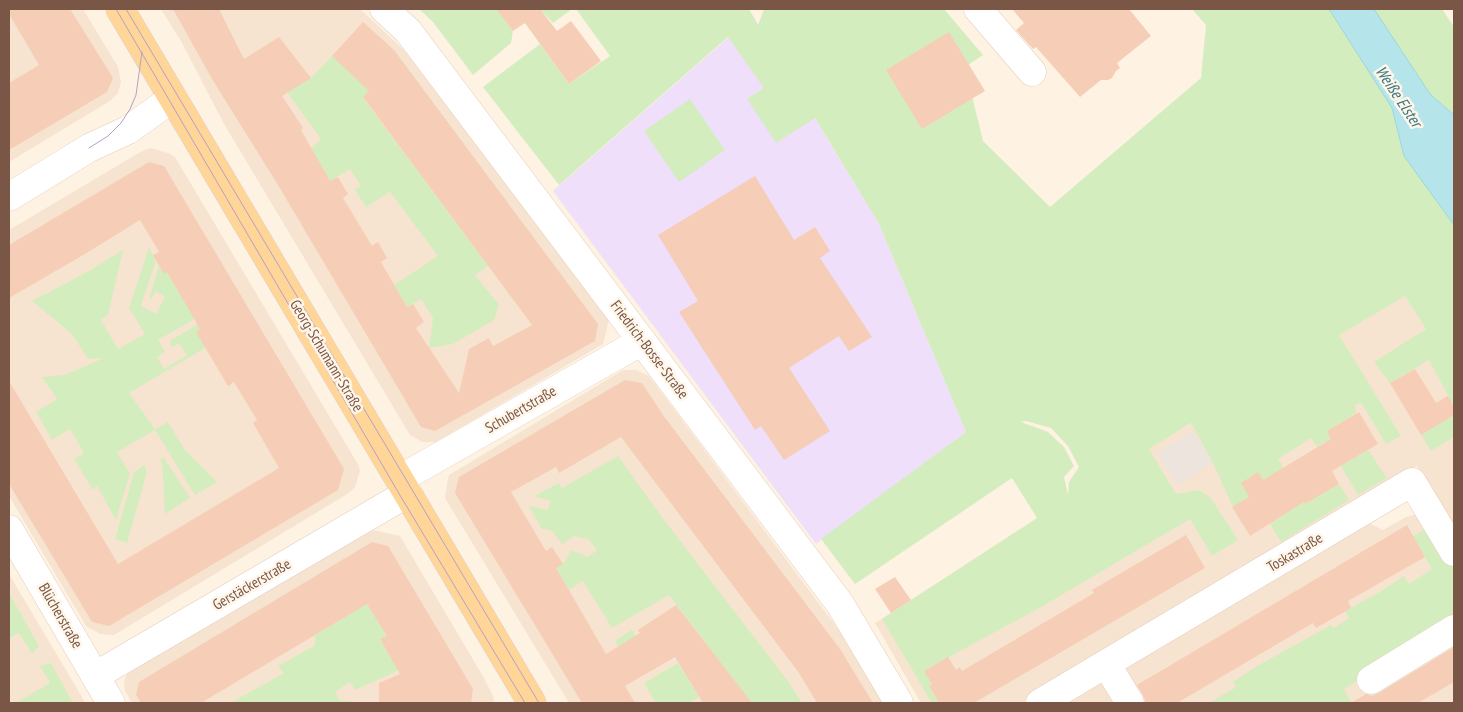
<!DOCTYPE html>
<meta charset="utf-8">
<style>
body{margin:0}
#map{position:relative;width:1463px;height:712px;overflow:hidden;background:#fef2e2;font-family:"PT Sans Narrow",sans-serif}
canvas{display:block}
.frame{position:absolute;inset:0;border:10px solid #795646;pointer-events:none}
</style>
<div id="map">
<canvas width="1463" height="712"></canvas>
<div class="frame"></div>
</div>
<script>
const ctx = document.querySelector('canvas').getContext('2d');
ctx.lineJoin = 'round';
function fillPath(path, color) {
  ctx.fillStyle = color;
  ctx.fill(path, 'evenodd');
}
function toPath(rows) {
  const path = new Path2D();
  for (const r of rows) {
    path.moveTo(r[0], r[1]);
    for (let i = 2; i < r.length; i += 2) path.lineTo(r[i], r[i + 1]);
  }
  return path;
}
function strokePath(path, color, width, dash) {
  ctx.strokeStyle = color;
  ctx.lineWidth = width;
  ctx.lineCap = dash ? 'butt' : 'round';
  ctx.setLineDash(dash || []);
  ctx.stroke(path);
}
function label(font, color, halo, rows, align = 'center') {
  ctx.font = font + ' "PT Sans Narrow",sans-serif';
  ctx.lineWidth = 5;
  ctx.setLineDash([]);
  ctx.textBaseline = 'middle';
  ctx.strokeStyle = halo;
  ctx.fillStyle = color;
  for (const [text, x, y, turn = 0] of rows) {
    ctx.save();
    ctx.translate(x, y);
    ctx.rotate((+turn || 0) * Math.PI / 180);
    ctx.textAlign = isNaN(turn) ? turn : align;
    if (halo) ctx.strokeText(text, 0, 0);
    ctx.fillText(text, 0, 0);
    ctx.restore();
  }
}
const residential = toPath([
 [9,9,83,9,118,67,121,82,118,93,110,101,9,162],
 [161,9,360,9,404,50,609,320,603,344,436,442,422,442,410,435,224,124,182,43],
 [151,148,168,153,175,157,359,466,360,471,355,487,349,493,114,635,100,634,86,626,9,496,9,230,142,151],
 [1454,266,1454,529,1417,466,1022,703,921,703,875,623,1111,471],
 [623,370,636,370,649,376,847,641,886,703,569,703,445,498,447,484,449,475],
 [1414,515,1424,517,1454,565,1454,703,1140,703,1120,670,1369,523,1383,530,1406,517],
 [364,528,400,536,484,678,493,696,494,703,132,703,125,691,124,681,129,670],
 [9,574,82,697,85,703,9,703],
 [1105,678,1120,703,1062,703]
]);
const industrial = toPath([
 [1194,431,1213,463,1177,485,1157,453]
]);
const education = toPath([
 [753,16,879,224,966,432,816,544,553,191]
]);
const green = toPath([
 [419,9,501,9,498,11,513,31,511,43,473,75,433,22],
 [540,9,572,9,553,23],
 [576,9,749,9,758,25,764,9,944,9,983,55,965,67,983,141,1050,207,1201,78,1206,25,1192,9,1329,9,1392,108,1404,156,1454,225,1454,407,1429,360,1390,383,1374,362,1426,329,1405,296,1339,335,1401,436,1386,444,1362,404,1359,403,1355,405,1356,413,1327,431,1346,463,1368,450,1387,478,1358,495,1326,441,1317,447,1311,438,1278,459,1305,504,1339,484,1349,500,1281,542,1270,524,1284,515,1258,472,1241,483,1249,497,1233,507,1213,463,1191,423,1149,449,1176,494,1199,490,1210,497,1238,540,1212,556,1190,519,1043,606,925,670,932,684,929,687,939,703,932,703,882,619,1037,518,1012,478,855,584,821,539,966,432,879,224,815,118,776,143,747,99,764,88,728,37,559,185,483,87,540,44,569,84,610,56],
 [1026,421,1051,428,1068,446,1079,467,1069,482,1068,495,1064,477,1074,466,1064,447,1048,432,1021,422],
 [1374,9,1442,9,1454,27,1454,115,1430,94],
 [336,52,369,91,363,98,488,266,475,275,499,305,494,320,453,344,429,348,433,318,421,299,407,307,394,285,438,256,390,192,366,207,355,190,361,186,350,169,330,181,311,149,321,139,287,92,311,78],
 [690,99,725,150,679,182,644,131],
 [149,247,156,261,141,306,156,314,165,297,156,291,151,299,149,299,159,265,170,270,195,319,158,340,165,352,157,357,164,369,187,355,179,343,172,347,170,344,171,340,200,323,212,344,129,393,155,429,168,422,185,450,217,482,195,495,155,430,117,452,130,474,116,520,97,486,93,490,74,459,84,453,70,429,52,440,36,412,57,399,42,377,64,375,104,358,88,359,72,334,32,301,89,271,123,250,108,315,101,320,118,349,145,334,129,308],
 [1454,415,1454,437,1431,451,1421,435],
 [618,456,658,512,787,680,802,703,744,703,749,700,669,595,612,628,583,581,569,590,555,569,563,564,572,550,588,557,597,550,588,539,574,536,562,544,552,531,541,528,529,506,548,510,550,501,534,496,559,483,562,488],
 [164,458,190,498,165,514,162,463,160,460],
 [144,465,147,472,127,543,115,539,134,472],
 [1429,527,1454,569,1454,623,1344,689,1352,703,1209,703,1236,687,1233,682,1257,666,1331,625,1334,628,1349,618,1345,611,1380,592,1404,576,1409,584,1432,569,1413,536],
 [9,593,39,646,32,654,19,633,9,638],
 [367,603,387,636,380,640,391,658,406,667,355,690,350,682,335,692,340,700,360,703,230,703,284,673,278,666,314,646,316,639,314,636],
 [632,630,643,649,626,659,615,641],
 [51,663,73,703,16,703,50,683,40,666],
 [678,663,699,697,688,703,656,703,644,683]
]);
const water = toPath([
 [1329,9,1374,9,1430,94,1454,115,1454,225,1404,156,1392,108,1329,9]
]);
const building = toPath([
 [9,9,70,9,113,78,107,92,9,150,9,83,39,65,9,14],
 [173,9,219,9,244,59,279,37,311,78,282,96,303,128,301,130,330,181,338,177,348,194,343,198,372,246,378,242,387,258,381,262,407,307,413,304,424,322,416,328,459,393,469,349,489,338,493,346,532,325,363,97,369,91,332,56,363,22,394,50,598,324,595,341,435,431,421,427,278,185,212,79],
 [496,9,544,9,541,10,557,31,571,21,601,61,569,84,525,23,513,31],
 [1012,9,1129,9,1151,36,1117,63,1120,68,1116,71,1112,78,1108,80,1101,80,1080,97,1036,47,1033,49,1016,30,1024,23],
 [949,32,985,91,922,129,886,70],
 [149,162,164,166,344,469,338,490,109,626,92,622,9,484,9,381,118,564,279,468,253,423,257,420,234,382,228,386,196,332,200,329,167,272,164,274,153,255,159,252,140,220,85,254,9,298,9,245],
 [755,176,794,240,815,227,830,251,820,258,872,337,849,351,839,336,789,368,830,431,784,460,761,426,755,430,679,312,698,301,658,235],
 [1415,369,1436,403,1448,396,1454,407,1454,415,1421,435,1390,383],
 [625,380,642,383,663,415,840,649,873,703,817,703,799,673,621,437,559,473,556,467,511,492,546,551,552,547,563,564,556,568,606,654,640,633,638,630,676,605,752,703,703,703,675,657,625,686,635,703,582,703,455,493,459,477],
 [1359,412,1378,444,1332,471,1339,484,1305,504,1304,502,1250,536,1232,507,1249,497,1241,483,1258,472,1263,480,1331,439,1327,431],
 [1407,525,1425,557,1348,601,1351,608,1316,628,1313,623,1177,703,1146,703,1143,695,1137,685],
 [1186,535,1205,568,974,703,939,703,929,686,932,684,924,671,948,657,956,670,960,667,962,671,1094,593,1092,590],
 [372,542,388,546,473,689,471,703,379,703,379,683,400,674,380,639,387,636,367,604,201,703,141,703,136,695,139,682],
 [895,577,911,600,891,613,875,589],
 [1454,647,1454,682,1418,703,1351,703,1366,694,1372,696,1379,693]
]);
const minor = toPath([
 [384,9,408,31,840,604,899,703],
 [978,9,1032,72],
 [9,197,89,148,128,130,173,98],
 [400,479,642,341],
 [9,529,111,703],
 [1107,665,1130,703],
 [95,676,408,493],
 [1371,680,1454,629],
 [1040,703,1412,482,1454,552]
]);
const major = toPath([
 [120,9,532,703]
]);
const tram = toPath([
 [116,9,401,497,525,703],
 [126,9,539,703],
 [89,148,108,136,121,123,130,109,136,95,142,52]
]);
const streetNames = [
 ["Friedrich-Bosse-Straße",649,350,53],
 ["Georg-Schumann-Straße",326,356,59],
 ["Schubertstraße",521,410,-30],
 ["Toskastraße",1295,553,-31],
 ["Gerstäckerstraße",252,585,-30],
 ["Blücherstraße",60,616,60]
];
const waterNames = [
 ["Weiße Elster",1398,97,56]
];
fillPath(residential, '#f7e4d0');
fillPath(industrial, '#ede4dd');
fillPath(education, '#efdffb');
fillPath(green, '#d4edbf');
fillPath(water, '#b5e4ea');
strokePath(water, '#9ad5dd', 1);
fillPath(building, '#f6ceb7');
strokePath(minor, '#e4cebd', 29);
strokePath(major, '#dcd3cf', 29);
strokePath(minor, '#fff', 28);
strokePath(major, '#ffd598', 28);
strokePath(tram, '#b4a0c9', 1);
label('15px', '#795646', '#fff6ea', streetNames);
label('italic 16px', '#387680', '#fff6ea', waterNames);
</script>
